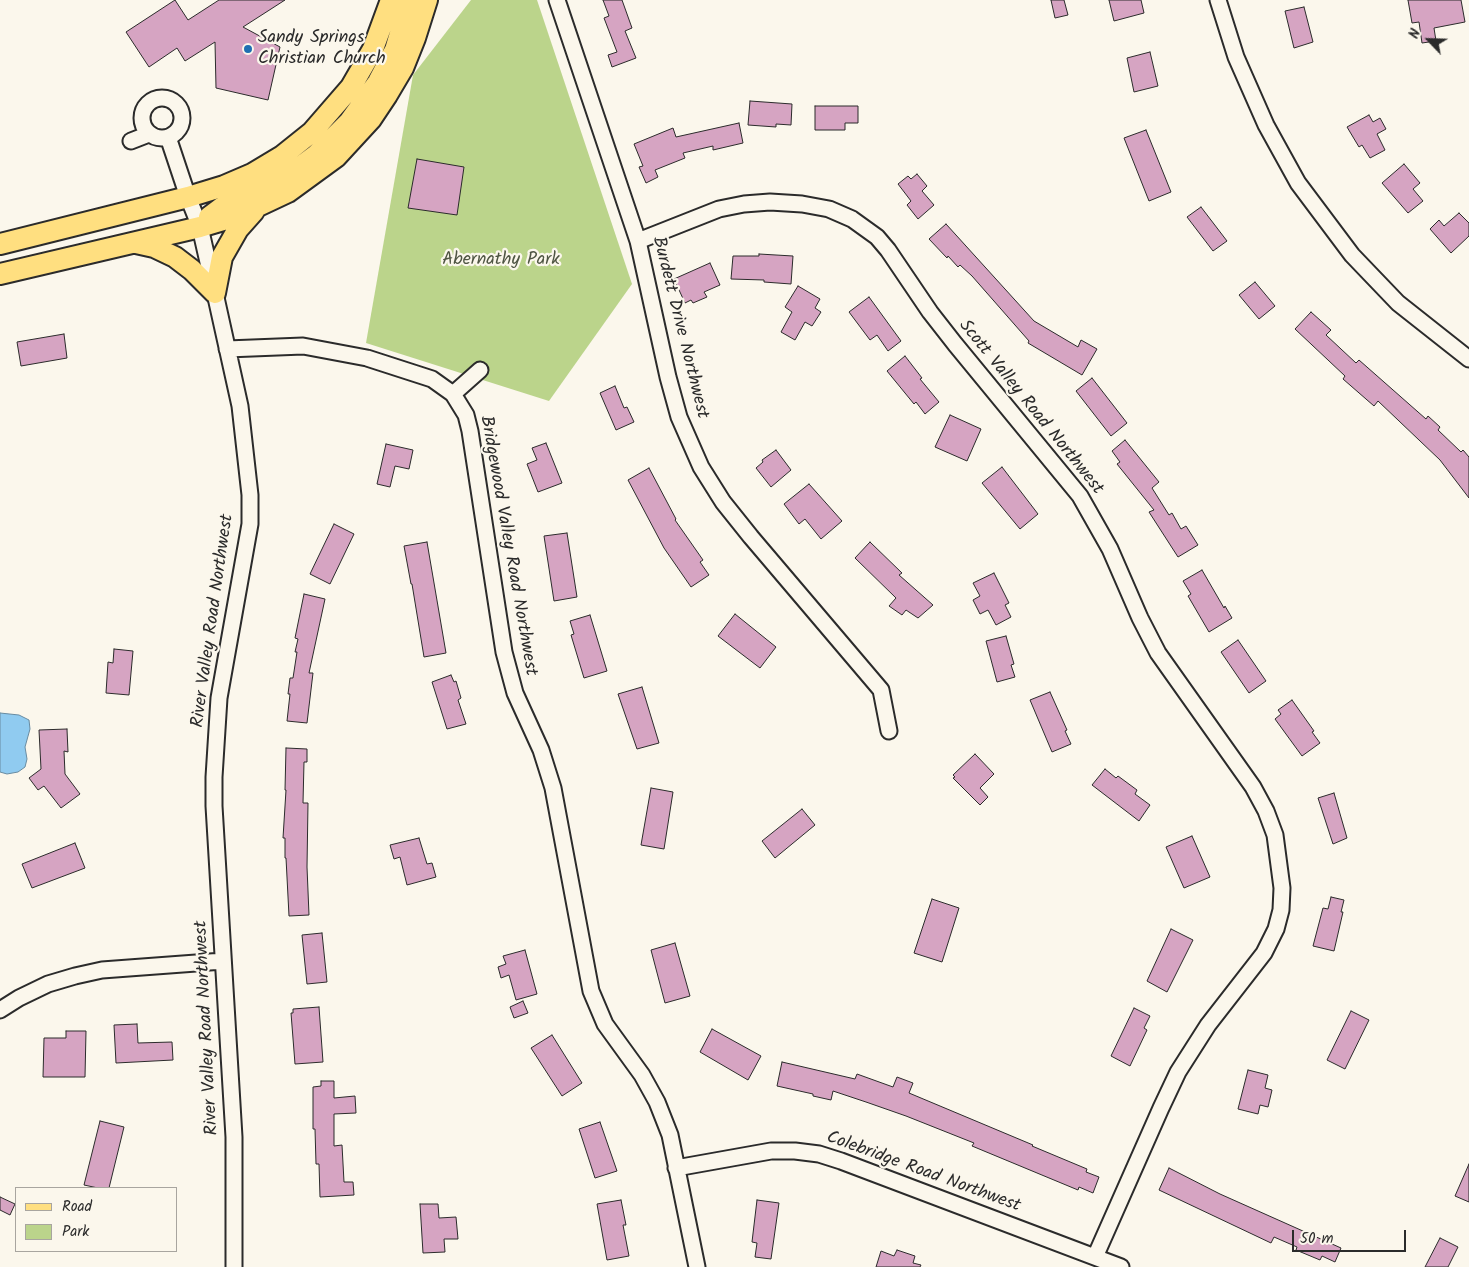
<!DOCTYPE html>
<style>
body{margin:0}
#map{position:relative;width:1469px;height:1267px;overflow:hidden;background:#fbf7ec;font-family:Kalam,sans-serif}
canvas{display:block}
.legend{position:absolute;left:15px;top:1187px;width:162px;height:65px;box-sizing:border-box;background:#fbf7ec;border:1px solid #a8a59f;margin:0;padding:6px 9px;list-style:none;font-size:15px;color:#2b2b2b}
.legend li{display:flex;align-items:center;gap:10px;height:25px}
.legend b{width:25px;border:1px solid #a8a59f}
.north{position:absolute;left:1404px;top:15px;width:50px;height:50px;-webkit-text-stroke:4px #fbf7ec;paint-order:stroke;rotate:294deg;font-size:14px;font-weight:700;line-height:20px;text-align:center;color:#2b2b2b}
.north::after{content:'';display:block;margin:auto;width:18px;height:22px;background:#2b2b2b;clip-path:polygon(50% 0,100% 100%,50% 72%,0 100%)}
.scale{position:absolute;left:1292px;top:1230px;width:114px;height:22px;box-sizing:border-box;border:2px solid #2b2b2b;border-top:0;padding-left:6px;font-size:15px;line-height:18px;white-space:nowrap;color:#2b2b2b;-webkit-text-stroke:4px #fbf7ec;paint-order:stroke}
</style>
<div id="map">
<canvas width="1469" height="1267"></canvas>
<ul class="legend">
<li><b style="height:6px;background:#ffdf80"></b>Road</li>
<li><b style="height:14px;background:#bbd48b"></b>Park</li>
</ul>
<div class="north">N</div>
<div class="scale">50 m</div>
</div>
<script>
const ctx = document.querySelector('canvas').getContext('2d');
ctx.lineJoin = 'round';
function fillPath(path, color) {
  ctx.fillStyle = color;
  ctx.fill(path, 'evenodd');
}
function toPath(rows) {
  const path = new Path2D();
  for (const r of rows) {
    if (r.length === 3) {
      path.moveTo(r[0] + r[2], r[1]);
      path.arc(r[0], r[1], r[2], 0, 2 * Math.PI);
      continue;
    }
    path.moveTo(r[0], r[1]);
    for (let i = 2; i < r.length; i += 2) path.lineTo(r[i], r[i + 1]);
  }
  return path;
}
function strokePath(path, color, width, dash) {
  ctx.strokeStyle = color;
  ctx.lineWidth = width;
  ctx.lineCap = dash ? 'butt' : 'round';
  ctx.setLineDash(dash || []);
  ctx.stroke(path);
}
function label(font, color, halo, rows, align = 'center') {
  ctx.font = font + ' Kalam,sans-serif';
  ctx.lineWidth = 4.5;
  ctx.setLineDash([]);
  ctx.textBaseline = 'middle';
  ctx.strokeStyle = halo;
  ctx.fillStyle = color;
  for (const [text, x, y, turn = 0] of rows) {
    ctx.save();
    ctx.translate(x, y);
    ctx.rotate((+turn || 0) * Math.PI / 180);
    ctx.textAlign = isNaN(turn) ? turn : align;
    if (halo) ctx.strokeText(text, 0, 0);
    ctx.fillText(text, 0, 0);
    ctx.restore();
  }
}
const green = toPath([
 [471,0,537,0,632,284,549,401,366,343,413,75]
]);
const water = toPath([
 [0,713,19,715,29,720,30,729,25,747,27,759,25,767,18,772,7,774,0,772,0,713]
]);
const building = toPath([
 [175,0,188,20,219,0,285,0,243,27,280,47,268,100,216,88,215,42,185,61,177,48,149,67,126,32,175,0],
 [603,0,622,0,632,28,625,31,636,58,612,67,608,55,617,52,604,18,609,16,603,0],
 [1051,0,1064,0,1068,15,1055,18,1051,0],
 [1109,0,1141,0,1144,13,1114,21,1109,0],
 [1408,0,1461,0,1465,22,1434,28,1436,41,1422,43,1419,22,1412,23,1408,0],
 [1304,7,1313,42,1294,48,1285,11,1304,7],
 [1150,52,1158,86,1134,92,1127,58,1150,52],
 [750,101,792,104,791,125,776,124,776,127,748,125,750,101],
 [815,106,858,106,858,123,845,123,845,130,815,130,815,106],
 [1369,115,1373,122,1380,118,1386,129,1377,134,1385,150,1370,158,1362,145,1359,147,1347,127,1369,115],
 [739,123,743,143,713,150,713,146,683,153,685,158,655,170,658,177,646,183,639,167,643,166,634,144,673,128,676,137,739,123],
 [1146,130,1171,192,1149,201,1124,138,1146,130],
 [417,159,464,167,457,215,408,208,417,159],
 [1404,164,1420,183,1413,189,1423,201,1408,213,1382,183,1404,164],
 [917,174,927,186,922,191,934,205,918,219,907,205,911,201,898,184,908,176,911,179,917,174],
 [1201,207,1227,241,1213,251,1187,217,1201,207],
 [1459,213,1469,223,1469,236,1451,253,1430,229,1439,220,1444,226,1459,213],
 [946,224,1034,321,1078,347,1081,340,1097,349,1082,375,1028,343,1029,341,972,276,960,265,958,267,948,256,947,258,929,239,946,224],
 [759,254,793,256,791,284,764,282,764,280,731,279,733,256,759,256,759,254],
 [710,263,720,285,704,292,707,297,693,303,691,300,685,303,674,279,710,263],
 [1255,282,1275,306,1259,319,1239,295,1255,282],
 [798,286,820,299,815,308,821,312,812,326,805,322,795,340,781,332,792,312,785,307,798,286],
 [869,297,901,341,888,351,877,335,870,340,849,312,869,297],
 [1311,312,1331,330,1326,335,1356,363,1359,360,1426,419,1428,416,1440,427,1438,430,1461,452,1463,450,1469,457,1469,498,1440,460,1378,401,1374,406,1343,379,1345,376,1295,329,1311,312],
 [64,334,67,358,21,366,17,342,64,334],
 [905,356,922,378,920,379,939,402,925,414,916,402,914,404,887,371,905,356],
 [1092,378,1127,423,1111,436,1076,391,1092,378],
 [615,386,624,408,627,407,634,422,616,430,600,393,615,386],
 [950,415,981,429,967,461,935,447,950,415],
 [1125,440,1159,482,1152,488,1169,515,1172,513,1181,529,1186,526,1198,545,1178,557,1149,512,1154,510,1117,464,1120,462,1112,451,1125,440],
 [546,443,562,483,538,492,527,464,537,460,532,448,546,443],
 [386,444,413,450,409,469,395,466,390,487,377,484,386,444],
 [776,450,791,470,771,487,756,468,763,462,762,460,776,450],
 [1002,467,1038,514,1020,529,982,483,1002,467],
 [649,468,676,519,675,520,703,560,700,562,709,575,691,587,664,548,628,480,649,468],
 [809,484,842,521,821,539,805,519,799,524,784,504,809,484],
 [334,524,354,534,330,584,310,574,334,524],
 [567,533,577,597,554,601,544,536,567,533],
 [427,542,446,653,424,657,412,584,411,584,404,546,427,542],
 [870,542,902,573,899,575,933,605,918,618,906,610,902,615,889,606,896,598,855,558,870,542],
 [1202,570,1224,608,1225,606,1232,618,1209,632,1188,596,1191,594,1183,581,1202,570],
 [994,573,1009,603,1005,605,1011,617,996,625,988,610,980,614,973,600,980,596,973,583,994,573],
 [304,594,325,599,309,673,313,673,307,723,287,721,290,694,288,694,290,678,293,678,297,652,295,652,298,639,295,638,304,594],
 [735,614,776,647,760,668,718,636,735,614],
 [590,615,607,671,584,678,571,635,574,634,570,621,590,615],
 [1006,636,1014,664,1011,665,1015,677,997,682,986,641,1006,636],
 [1238,640,1266,681,1249,693,1221,652,1238,640],
 [114,649,133,651,129,695,106,693,108,662,113,663,114,649],
 [451,675,454,682,456,681,461,698,458,700,466,724,447,729,432,682,451,675],
 [642,687,659,743,637,749,618,694,642,687],
 [1050,692,1067,730,1065,731,1071,744,1052,752,1030,700,1050,692],
 [1292,700,1314,731,1312,732,1320,743,1302,756,1275,719,1281,714,1278,710,1292,700],
 [67,729,68,752,64,751,65,774,80,794,61,808,44,786,38,790,29,778,41,769,39,730,67,729],
 [286,748,307,749,307,762,304,762,303,803,308,803,307,867,309,915,289,916,286,858,285,858,285,838,283,838,286,790,285,790,286,748],
 [975,754,994,774,980,788,988,797,980,805,953,778,955,777,953,775,975,754],
 [1105,769,1116,778,1118,776,1137,790,1135,794,1150,805,1139,821,1092,785,1105,769],
 [651,788,673,792,664,849,641,845,651,788],
 [1334,793,1347,838,1333,844,1318,798,1334,793],
 [802,809,815,825,775,858,762,841,802,809],
 [1192,836,1210,877,1184,888,1166,847,1192,836],
 [419,838,427,864,432,863,436,877,407,885,400,857,394,859,390,845,419,838],
 [75,843,85,868,32,888,22,864,75,843],
 [1331,897,1344,900,1341,912,1343,912,1334,951,1313,946,1323,908,1328,909,1331,897],
 [932,899,959,908,942,962,914,953,932,899],
 [1171,929,1193,940,1167,992,1147,981,1171,929],
 [322,933,327,982,307,984,302,935,322,933],
 [675,943,690,996,665,1003,651,950,675,943],
 [525,950,537,994,516,1000,509,975,501,978,498,967,506,964,503,956,525,950],
 [523,1001,528,1013,514,1018,510,1007,523,1001],
 [319,1007,323,1062,295,1064,291,1013,293,1013,293,1009,319,1007],
 [1134,1008,1150,1016,1144,1028,1147,1030,1130,1066,1111,1056,1134,1008],
 [1351,1011,1369,1020,1345,1069,1327,1060,1351,1011],
 [137,1024,138,1043,172,1042,173,1060,116,1063,114,1025,137,1024],
 [712,1029,761,1056,748,1080,700,1052,712,1029],
 [66,1031,86,1031,85,1077,43,1077,44,1038,66,1038,66,1031],
 [552,1035,582,1083,562,1096,531,1048,552,1035],
 [782,1062,855,1079,857,1074,893,1087,897,1077,913,1083,909,1093,1033,1145,1032,1146,1087,1169,1086,1172,1099,1177,1093,1193,1079,1187,1078,1190,972,1146,974,1143,906,1116,866,1102,833,1091,831,1100,813,1096,813,1094,777,1086,782,1062],
 [1248,1070,1268,1075,1265,1088,1272,1090,1268,1107,1260,1105,1258,1114,1238,1109,1248,1070],
 [321,1081,334,1081,334,1098,355,1096,356,1113,334,1114,334,1146,342,1145,344,1182,353,1182,354,1195,320,1197,319,1164,316,1164,315,1129,313,1129,313,1087,321,1086,321,1081],
 [100,1121,124,1127,109,1188,98,1188,84,1185,100,1121],
 [600,1122,617,1171,595,1178,579,1129,600,1122],
 [1469,1164,1469,1202,1455,1196,1469,1164],
 [1169,1168,1220,1194,1341,1248,1335,1262,1322,1256,1320,1260,1296,1250,1297,1247,1274,1237,1271,1243,1159,1190,1169,1168],
 [0,1197,15,1204,10,1215,0,1210,0,1197],
 [621,1200,626,1225,623,1225,629,1256,607,1260,597,1204,621,1200],
 [757,1200,779,1203,771,1259,755,1257,757,1243,752,1242,757,1200],
 [420,1204,438,1204,439,1218,456,1217,458,1239,444,1239,445,1252,423,1253,420,1204],
 [1440,1238,1458,1247,1448,1267,1425,1267,1440,1238],
 [897,1250,915,1256,913,1263,921,1265,920,1267,876,1267,881,1251,894,1256,897,1250]
]);
const minor = toPath([
 [557,0,638,241,668,377,679,417,701,467,723,502,751,537,881,690,889,731],
 [1218,0,1236,57,1266,125,1298,183,1352,255,1398,303,1469,359],
 [162,118,20],
 [168,137,188,197,200,227,215,293,240,406,250,495,250,524,219,698,214,777,214,806,234,1137,234,1267],
 [131,141,149,134],
 [638,241,719,209,744,204,770,202,802,204,829,209,852,219,877,237,888,250,930,312,955,344,1080,496,1110,549,1140,618,1158,653,1253,787,1266,811,1275,835,1282,888,1281,910,1276,929,1264,953,1208,1025,1178,1072,1161,1108,1095,1257],
 [227,349,303,346,367,358,432,379,453,394,466,415,470,431,504,652,515,693,541,750,553,788,591,991,605,1024,642,1075,657,1102,670,1135,697,1267],
 [453,394,480,370],
 [0,1010,19,998,48,984,75,976,102,970,223,961],
 [676,1168,771,1151,795,1151,819,1154,841,1161,1121,1267]
]);
const major = toPath([
 [209,217,221,208,262,190,292,173,316,155,349,122,378,82,395,50,404,20,407,0],
 [136,243,154,247,175,257,192,270,215,293],
 [0,244,188,197,224,186,252,174,282,156,312,132,351,87,373,49,391,0],
 [0,274,200,227,237,216,288,192,336,157,371,119,387,95,403,68,415,38,427,0],
 [215,293,222,257,238,229,254,211]
]);
const markers = [
 [248,49,5,"#1f6fb2"]
];
const poiNames = [
 ["Sandy Springs",258,39],
 ["Christian Church",258,60]
];
const parkNames = [
 ["Abernathy Park",501,261]
];
const streetNames = [
 ["Burdett Drive Northwest",679,328,76],
 ["Scott Valley Road Northwest",1030,408,51],
 ["Bridgewood Valley Road Northwest",507,546,80],
 ["River Valley Road Northwest",214,621,-82],
 ["River Valley Road Northwest",208,1028,-93],
 ["Colebridge Road Northwest",923,1173,20]
];
fillPath(green, '#bbd48b');
fillPath(water, '#90cbf0');
strokePath(water, '#688ba1', 1);
fillPath(building, '#d6a4c2');
strokePath(building, '#2b2b2b', 1);
strokePath(minor, '#2b2b2b', 19);
strokePath(major, '#2b2b2b', 24);
strokePath(minor, '#fbf7ec', 15);
strokePath(major, '#ffdf80', 20);
for (const [x, y, r, color] of markers) {
  const dot = new Path2D();
  dot.arc(x, y, r, 0, 2 * Math.PI);
  ctx.fillStyle = color;
  ctx.fill(dot);
  strokePath(dot, '#fbf7ec', 2);
}
label('18px', '#2b2b2b', '#fbf7ec', poiNames, 'left');
label('18px', '#4f5543', '#fbf7ec', parkNames);
label('18px', '#2b2b2b', '#fbf7ec', streetNames);
</script>
